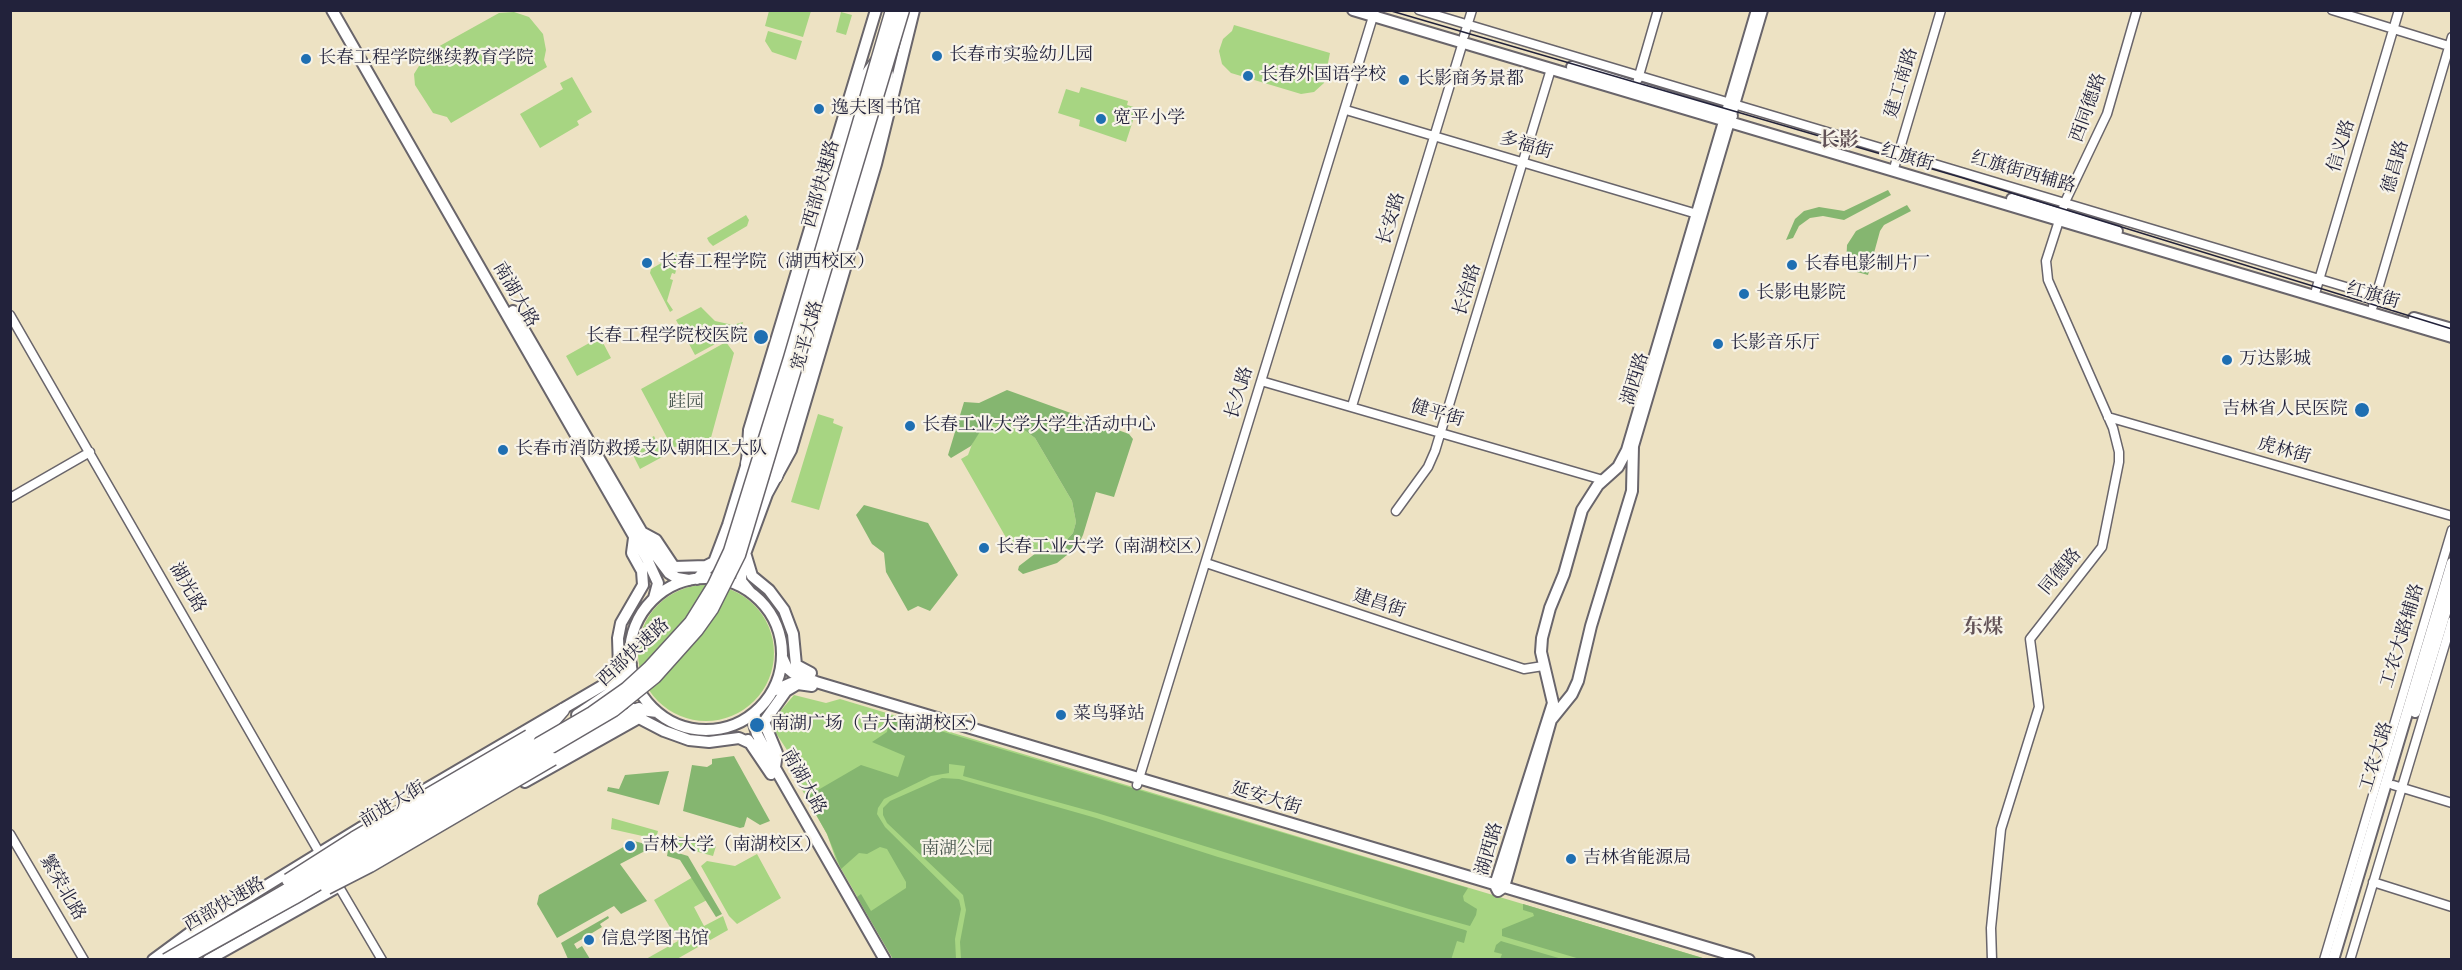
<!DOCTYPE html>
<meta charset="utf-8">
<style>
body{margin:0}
#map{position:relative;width:2462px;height:970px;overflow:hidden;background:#ede2c3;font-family:"Libre Bodoni",serif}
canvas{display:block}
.frame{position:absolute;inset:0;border:12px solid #22223b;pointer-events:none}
</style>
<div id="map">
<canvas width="2462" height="970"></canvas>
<div class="frame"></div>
</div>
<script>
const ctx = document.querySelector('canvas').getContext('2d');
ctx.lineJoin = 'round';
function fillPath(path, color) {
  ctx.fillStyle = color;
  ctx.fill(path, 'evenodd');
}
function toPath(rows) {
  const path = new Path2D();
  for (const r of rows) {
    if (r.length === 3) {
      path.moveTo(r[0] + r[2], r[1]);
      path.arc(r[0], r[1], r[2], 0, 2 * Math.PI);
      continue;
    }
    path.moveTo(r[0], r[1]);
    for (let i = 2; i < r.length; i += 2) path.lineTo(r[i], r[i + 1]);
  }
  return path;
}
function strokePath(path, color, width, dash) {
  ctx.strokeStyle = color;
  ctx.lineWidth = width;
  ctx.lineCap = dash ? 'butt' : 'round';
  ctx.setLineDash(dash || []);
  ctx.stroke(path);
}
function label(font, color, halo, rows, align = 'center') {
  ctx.font = font + ' "Libre Bodoni","Noto Serif SC",serif';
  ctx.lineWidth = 4.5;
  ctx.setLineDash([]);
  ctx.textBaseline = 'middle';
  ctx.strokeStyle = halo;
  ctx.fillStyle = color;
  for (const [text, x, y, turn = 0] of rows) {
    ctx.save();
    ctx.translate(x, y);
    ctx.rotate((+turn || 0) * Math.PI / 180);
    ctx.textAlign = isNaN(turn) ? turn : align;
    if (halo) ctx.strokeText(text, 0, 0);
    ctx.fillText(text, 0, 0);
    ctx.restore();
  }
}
const green = toPath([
 [769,11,811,11,803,37,765,26],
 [514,12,529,17,543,34,546,50,544,60,547,67,451,123,447,117,433,113,415,85,414,74,427,53,499,13],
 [841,12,852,15,846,35,836,32],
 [1234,25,1330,53,1324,83,1314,92,1301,94,1231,73,1222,64,1219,51,1223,39,1232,31],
 [768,31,802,41,796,60,772,52,765,41],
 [572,77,592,112,577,121,579,125,540,148,520,114,563,89,560,83],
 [1081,87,1128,101,1127,105,1137,108,1126,142,1079,126,1080,120,1058,113,1066,89,1079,93],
 [746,215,749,220,747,226,713,246,709,242,707,238],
 [682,251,675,274,672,273,670,279,673,280,667,301,673,310,670,312,650,273,651,269],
 [701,307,715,321,733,325,743,322,741,330,695,355,676,320],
 [600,337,611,358,577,376,566,356],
 [726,342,734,353,709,445,672,447,641,389],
 [818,414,834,419,833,423,843,427,819,510,791,502],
 [1004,422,1016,424,1035,438,1072,501,1076,522,1073,533,1058,549,1036,553,1018,545,1012,548,961,459,968,455,974,439,981,429,992,424],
 [654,436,664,456,640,469,630,449],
 [706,653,68],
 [794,695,826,703,840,699,1706,959,893,959,836,860,827,834,785,760,788,755,787,750,772,727,773,720],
 [612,818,658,831,656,839,611,829],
 [673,835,716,846,713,856,673,845],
 [757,854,781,898,737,924,729,916,701,866,707,861,735,866],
 [693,877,707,900,694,907,704,926,723,916,728,930,677,959,646,959,678,941,654,900]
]);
const forest = toPath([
 [1888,190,1891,195,1844,220,1823,216,1810,218,1799,226,1793,238,1786,240,1795,219,1804,211,1819,207,1844,211],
 [1907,205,1911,211,1884,225,1880,231,1868,275,1846,269,1847,245,1856,231],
 [1007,390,1129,434,1133,439,1114,497,1096,492,1083,535,1077,547,1057,563,1023,574,1018,570,1019,566,1036,553,1058,549,1073,533,1076,522,1072,501,1035,438,1016,424,992,424,981,430,971,446,951,458,948,455,964,402,979,403],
 [864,505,928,523,958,575,930,611,918,606,908,611,886,572,884,553,872,544,856,515],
 [890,716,1468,888,1463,896,1464,901,1477,909,1476,915,1470,926,1409,909,1097,813,963,776,965,766,949,764,949,773,931,776,884,799,878,808,877,814,885,827,959,900,961,909,955,939,956,959,893,959,857,897,861,894,871,911,906,888,906,882,887,849,880,847,867,854,859,853,841,869,827,834,806,797,861,765,898,777,905,756,872,742,887,732],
 [734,756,770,821,760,825,747,817,744,827,740,828,683,811,692,765,707,767,712,764,712,759],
 [669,771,659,805,607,791,608,787,619,789,625,775],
 [942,778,959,779,1096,818,1218,857,1465,930,1467,931,1464,943,1457,941,1451,960,961,959,960,942,966,910,963,895,887,823,883,815,883,808,890,801],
 [634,841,649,845,648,851,645,851,620,864,647,901,621,914,614,906,557,938,537,904,539,895],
 [668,850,688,856,722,914,716,917,680,860,667,856],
 [1523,904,1706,959,1580,959,1502,936,1502,929,1534,916,1533,913,1523,910],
 [608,916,609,918,600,924,602,927,574,944,577,949,582,946,590,959,568,959,561,943],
 [1501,941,1504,942,1562,959,1500,959,1502,954,1494,952,1496,945]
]);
const minor = toPath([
 [1419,10,2376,296],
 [2332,10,2452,47],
 [1464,36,1472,10],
 [1638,79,1658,10],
 [1346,110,1697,214],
 [1895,165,1941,10],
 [2316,290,2399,10],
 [2373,306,2452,37],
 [10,315,323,859],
 [1261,381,1603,480],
 [1352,406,1463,42],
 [2108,417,2452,516],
 [10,498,90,452],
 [1396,511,1428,467,1435,451,1551,69],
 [1206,563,1524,669,1543,666],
 [1137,785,1375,10],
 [2393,785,2452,803],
 [10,834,84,960],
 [335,880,382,960],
 [2373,882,2452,907],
 [1992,960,1991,928,2001,829,2039,707,2030,639,2102,547,2119,462,2119,452,2113,428,2048,280,2046,261,2065,202,2107,114,2137,10],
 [2324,960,2452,530],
 [2350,960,2452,621]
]);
const major = toPath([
 [332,10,647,559,658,583,654,598],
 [1353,10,2452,337],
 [1757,10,1627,450,1618,467,1598,485,1582,510,1564,574,1550,608,1542,638,1541,652,1553,703,1495,885,1498,891,1504,887,1551,720,1572,694,1578,681,1591,626,1632,491,1633,446,1762,10],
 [1572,67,1732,116],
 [2012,199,2117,231],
 [513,311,654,553,669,573,677,578,689,580],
 [2414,318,2452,329],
 [643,533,656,540,674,567,706,566,714,562],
 [746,556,752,576,769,590,784,610,793,634,796,665,811,673],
 [706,654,76],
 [697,579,714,562,728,525,747,463,749,430,876,10],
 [750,592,741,581,742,562,767,494,791,450,876,164,914,10],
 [782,657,787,668,793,673,816,682,1749,960],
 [773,691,791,683,812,686],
 [633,709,657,712],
 [755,712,754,724,757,734,775,768,885,960],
 [2415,712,2452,590],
 [577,715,620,686,631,664],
 [748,740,771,774],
 [775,767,777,753,764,722,786,691,796,685],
 [525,782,639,718,664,731,689,740,709,742,739,738,752,744],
 [414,796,612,680,619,668,618,638,621,623,643,585,642,571,632,553,634,538],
 [153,960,191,932,362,827],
 [208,960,336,888],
 [2333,960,2452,563]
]);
const highway = toPath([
 [747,463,861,83,877,61],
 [776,477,872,152,883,107,887,74],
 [529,736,550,725,563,710],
 [553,759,639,709]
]);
const tram = toPath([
 [1388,10,1963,178,2452,329]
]);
const highwayBridge = toPath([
 [288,880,354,838,529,736],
 [327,888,370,866,553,759],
 [166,960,592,713,626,689,649,668,691,622,714,585,730,551,790,358,892,10],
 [182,960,294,898,614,710,655,677,697,630,712,609,739,555,903,10]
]);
const markers = [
 [937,56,6,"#1f6fb2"],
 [306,59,6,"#1f6fb2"],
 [1248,76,6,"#1f6fb2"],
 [1404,80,6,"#1f6fb2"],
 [819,109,6,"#1f6fb2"],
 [1101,119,6,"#1f6fb2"],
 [647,263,6,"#1f6fb2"],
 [1792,265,6,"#1f6fb2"],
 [1744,294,6,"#1f6fb2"],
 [761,337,8,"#1f6fb2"],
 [1718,344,6,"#1f6fb2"],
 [2227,360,6,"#1f6fb2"],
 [2362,410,8,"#1f6fb2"],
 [910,426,6,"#1f6fb2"],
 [503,450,6,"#1f6fb2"],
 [984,548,6,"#1f6fb2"],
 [1061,715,6,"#1f6fb2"],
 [757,725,8,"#1f6fb2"],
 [630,846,6,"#1f6fb2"],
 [1571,859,6,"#1f6fb2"],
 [589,940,6,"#1f6fb2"]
];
const poiNames = [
 ["长春市实验幼儿园",949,56],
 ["长春工程学院继续教育学院",318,59],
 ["长春外国语学校",1260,76],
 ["长影商务景都",1416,80],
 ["逸夫图书馆",831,109],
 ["宽平小学",1113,119],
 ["长春工程学院（湖西校区）",659,263],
 ["长春电影制片厂",1804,265],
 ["长影电影院",1756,294],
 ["长春工程学院校医院",748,337,"right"],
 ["长影音乐厅",1730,344],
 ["万达影城",2239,360],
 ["吉林省人民医院",2348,410,"right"],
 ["长春工业大学大学生活动中心",922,426],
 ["长春市消防救援支队朝阳区大队",515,450],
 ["长春工业大学（南湖校区）",996,548],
 ["菜鸟驿站",1073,715],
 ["南湖广场（吉大南湖校区）",771,725],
 ["吉林大学（南湖校区）",642,846],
 ["吉林省能源局",1583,859],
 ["信息学图书馆",601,940]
];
const streetNames = [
 ["建工南路",1902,83,-73],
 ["西同德路",2089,108,-70],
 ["多福街",1526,146,17],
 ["信义路",2342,146,-73],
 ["红旗街",1907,158,17],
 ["德昌路",2396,167,-74],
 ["红旗街西辅路",2023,173,16],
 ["西部快速路",822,184,-74],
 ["长安路",1392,219,-73],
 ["长治路",1468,290,-73],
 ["南湖大路",515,295,60],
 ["红旗街",2373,296,16],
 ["宽平大路",808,336,-74],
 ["湖西路",1636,379,-73],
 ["长久路",1240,393,-73],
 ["健平街",1437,414,16],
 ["虎林街",2284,451,16],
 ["同德路",2061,572,-50],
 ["湖光路",187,588,60],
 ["建昌街",1379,604,18],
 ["工农大路辅路",2403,636,-73],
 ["西部快速路",634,653,-43],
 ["工农大路",2377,757,-73],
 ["南湖大路",803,782,61],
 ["延安大街",1266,799,17],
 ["前进大街",393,805,-31],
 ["湖西路",1490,849,-74],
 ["繁荣北路",62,888,60],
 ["西部快速路",225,905,-30]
];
const parkNames = [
 ["跬园",686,403],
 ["南湖公园",957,850]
];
const neighbourhoodNames = [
 ["长影",1839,141],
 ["东煤",1983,628]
];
fillPath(green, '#a7d582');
fillPath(forest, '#85b670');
strokePath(minor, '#69656b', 11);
strokePath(major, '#69656b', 14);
strokePath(highway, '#69656b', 15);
strokePath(minor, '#fff', 8);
strokePath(major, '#fff', 10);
strokePath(highway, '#fff', 12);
strokePath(tram, '#22223b', 1.5);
strokePath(highwayBridge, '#69656b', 15, []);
strokePath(highwayBridge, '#fff', 12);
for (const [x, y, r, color] of markers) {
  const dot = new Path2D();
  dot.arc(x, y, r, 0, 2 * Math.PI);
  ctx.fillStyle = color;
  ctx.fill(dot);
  strokePath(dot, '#f7f3e8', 2);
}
label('18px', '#22223b', '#f7f3e8', poiNames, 'left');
label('18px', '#22223b', '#f7f3e8', streetNames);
label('18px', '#4a5850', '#f7f3e8', parkNames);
label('bold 20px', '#635357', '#f7f3e8', neighbourhoodNames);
</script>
